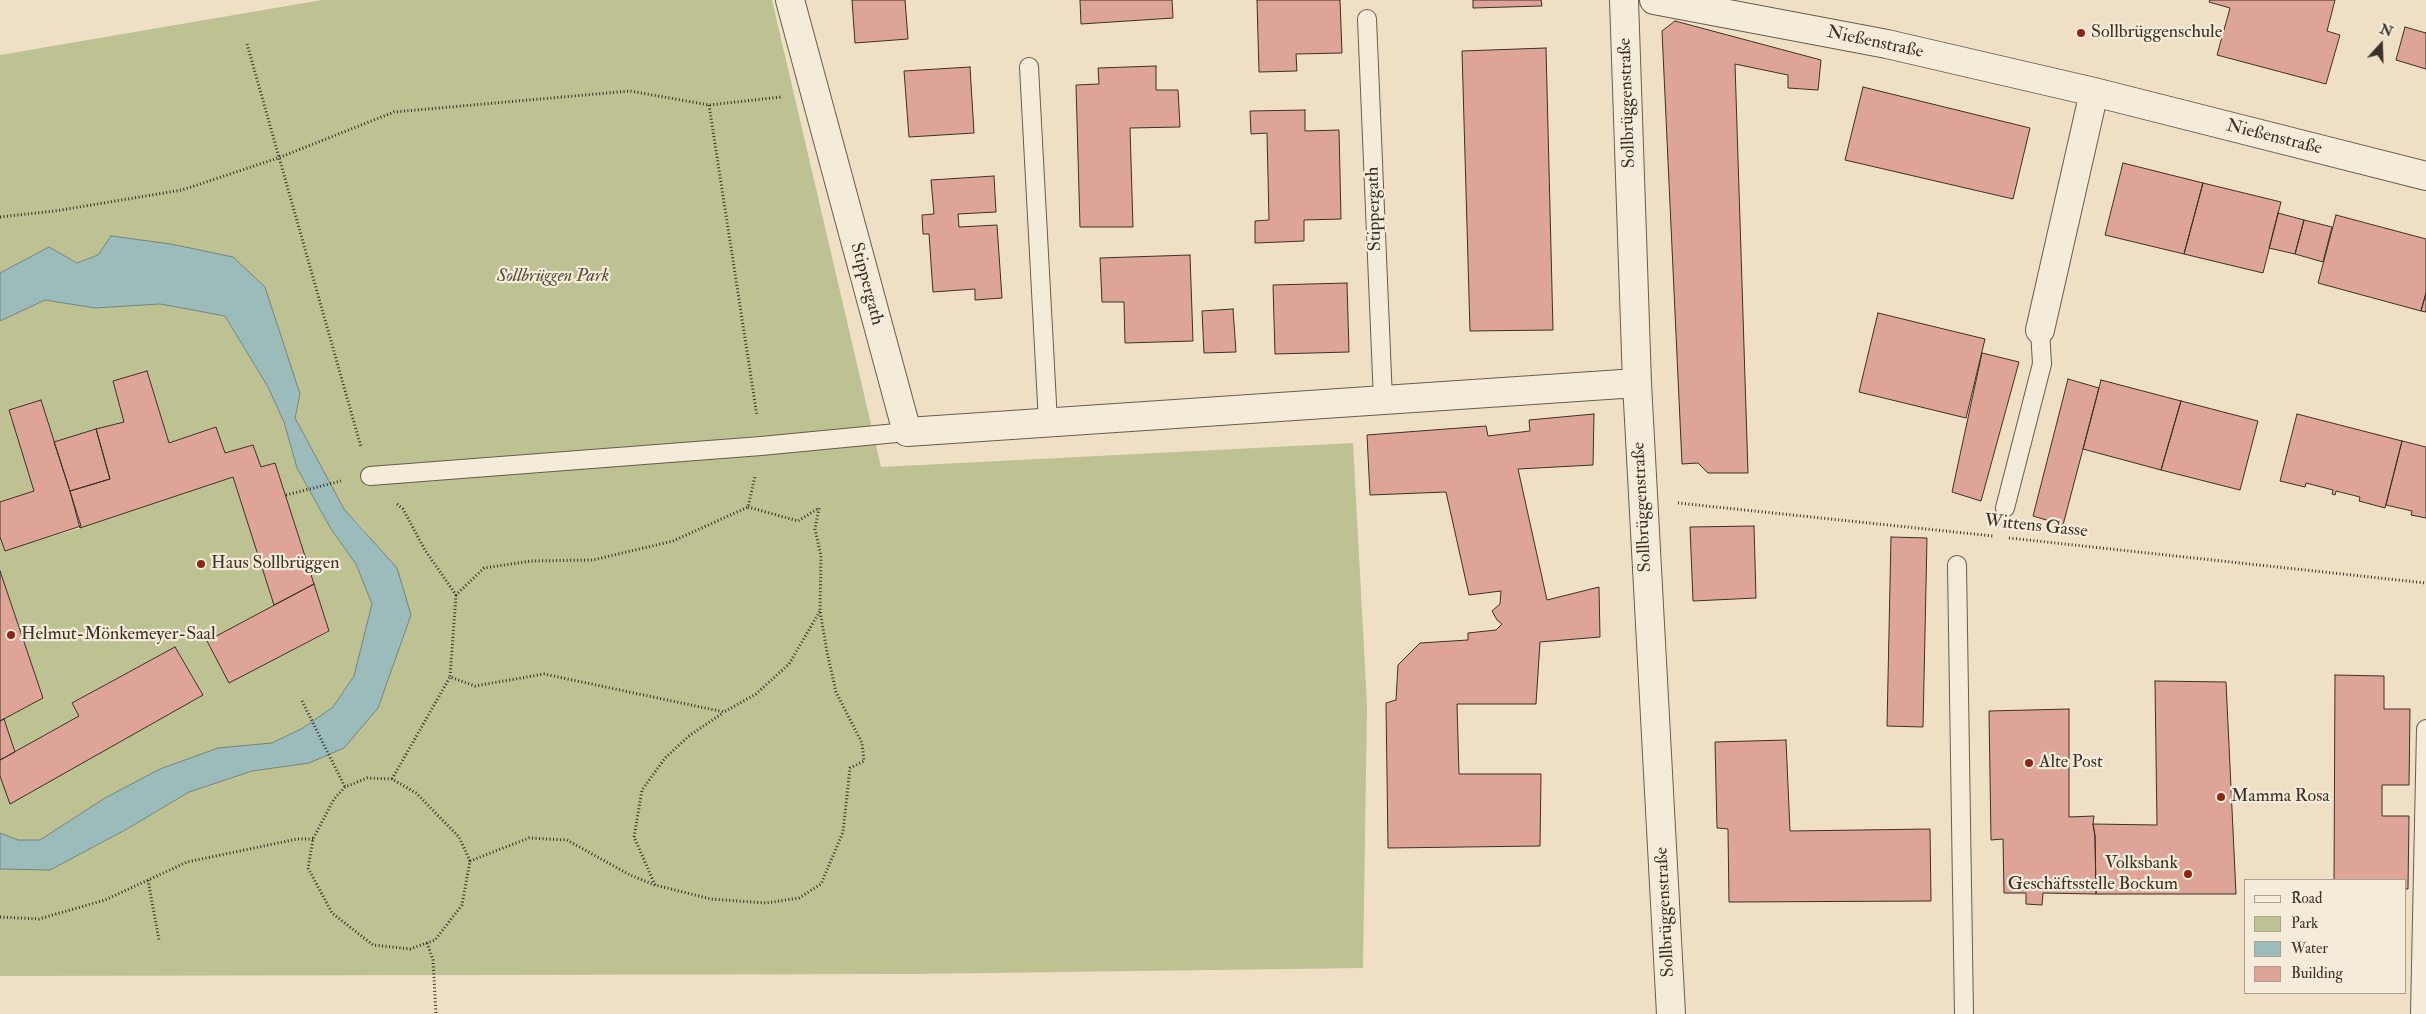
<!DOCTYPE html>
<meta charset="utf-8">
<style>
body{margin:0}
#map{position:relative;width:2426px;height:1014px;overflow:hidden;background:#efe0c5;font-family:"IM FELL Double Pica",serif}
canvas{display:block}
.legend{position:absolute;left:2244px;top:879px;width:162px;height:115px;box-sizing:border-box;background:#f5ebd9;border:1px solid #aaa192;margin:0;padding:6px 9px;list-style:none;font-size:15px;color:#3a3127}
.legend li{display:flex;align-items:center;gap:10px;height:25px}
.legend b{width:25px;border:1px solid #aaa192}
.north{position:absolute;left:2356px;top:20px;width:50px;height:50px;-webkit-text-stroke:4px #f5ebd9;paint-order:stroke;rotate:20deg;font-size:14px;font-weight:700;line-height:20px;text-align:center;color:#3a3127}
.north::after{content:'';display:block;margin:auto;width:18px;height:22px;background:#3a3127;clip-path:polygon(50% 0,100% 100%,50% 72%,0 100%)}
</style>
<div id="map">
<canvas width="2426" height="1014"></canvas>
<ul class="legend">
<li><b style="height:6px;background:#f5ebd9"></b>Road</li>
<li><b style="height:14px;background:#bec191"></b>Park</li>
<li><b style="height:14px;background:#9bbcba"></b>Water</li>
<li><b style="height:14px;background:#dfa498"></b>Building</li>
</ul>
<div class="north">N</div>
</div>
<script>
const ctx = document.querySelector('canvas').getContext('2d');
ctx.lineJoin = 'round';
function fillPath(path, color) {
  ctx.fillStyle = color;
  ctx.fill(path, 'evenodd');
}
function toPath(rows) {
  const path = new Path2D();
  for (const r of rows) {
    path.moveTo(r[0], r[1]);
    for (let i = 2; i < r.length; i += 2) path.lineTo(r[i], r[i + 1]);
  }
  return path;
}
function strokePath(path, color, width, dash) {
  ctx.strokeStyle = color;
  ctx.lineWidth = width;
  ctx.lineCap = dash ? 'butt' : 'round';
  ctx.setLineDash(dash || []);
  ctx.stroke(path);
}
function label(font, color, halo, rows, align = 'center') {
  ctx.font = font + ' "IM FELL Double Pica",serif';
  ctx.lineWidth = 4.5;
  ctx.setLineDash([]);
  ctx.textBaseline = 'middle';
  ctx.strokeStyle = halo;
  ctx.fillStyle = color;
  for (const [text, x, y, turn = 0] of rows) {
    ctx.save();
    ctx.translate(x, y);
    ctx.rotate((+turn || 0) * Math.PI / 180);
    ctx.textAlign = isNaN(turn) ? turn : align;
    if (halo) ctx.strokeText(text, 0, 0);
    ctx.fillText(text, 0, 0);
    ctx.restore();
  }
}
const green = toPath([
 [322,0,772,0,881,467,1353,443,1367,705,1363,968,913,974,0,976,0,869,50,870,127,829,189,792,252,771,309,763,378,708,411,615,364,530,344,509,295,418,300,394,265,287,233,257,171,244,98,255,77,263,49,247,0,273,0,55],
 [45,300,95,308,160,304,225,316,268,387,284,422,297,468,331,529,356,564,372,604,354,676,333,707,303,728,272,743,218,748,160,769,105,798,40,840,18,840,0,833,0,776,203,695,175,647,72,703,79,716,15,752,4,719,43,698,0,571,0,537,5,550,81,528,233,477,274,605,207,641,229,682,329,632,275,463,261,467,253,445,225,453,215,427,169,443,147,371,113,381,124,422,54,442,41,400,9,410,34,491,0,502,0,321]
]);
const water = toPath([
 [111,236,171,244,233,257,265,287,300,394,295,418,344,509,397,568,411,615,378,708,344,748,309,763,252,771,189,792,127,829,50,870,0,869,0,833,18,840,40,840,105,798,160,769,218,748,272,743,303,728,333,707,354,676,372,604,356,564,331,529,297,468,284,422,268,387,225,316,160,304,95,308,45,300,0,321,0,273,49,247,77,263,98,255,111,236]
]);
const building = toPath([
 [852,0,905,0,908,39,855,43,852,0],
 [1080,0,1172,0,1173,18,1081,24,1080,0],
 [1257,0,1340,0,1342,53,1296,54,1297,71,1259,72,1257,0],
 [1473,0,1541,0,1542,6,1473,8,1473,0],
 [2210,0,2335,0,2327,31,2340,35,2326,84,2217,55,2230,8,2209,2,2210,0],
 [1675,21,1821,60,1818,90,1788,88,1788,75,1735,64,1748,473,1708,473,1698,463,1682,464,1662,31,1675,21],
 [2405,27,2426,33,2426,69,2396,60,2405,27],
 [1546,48,1553,330,1470,331,1462,51,1546,48],
 [1156,66,1156,90,1178,90,1180,127,1130,128,1133,227,1080,227,1076,85,1099,84,1098,68,1156,66],
 [970,67,974,133,909,137,904,71,970,67],
 [1863,87,2030,128,2013,199,1845,160,1863,87],
 [1305,110,1305,131,1339,130,1341,219,1304,220,1304,241,1255,243,1255,221,1269,220,1267,133,1251,134,1250,111,1305,110],
 [2123,163,2203,183,2184,254,2105,235,2123,163],
 [994,176,996,212,958,214,959,227,997,225,1002,298,975,300,975,289,933,292,929,234,923,234,922,215,934,214,931,180,994,176],
 [2203,183,2281,202,2263,273,2184,254,2203,183],
 [2278,213,2304,220,2295,254,2269,248,2278,213],
 [2336,215,2426,239,2426,293,2421,311,2318,283,2336,215],
 [2304,220,2332,227,2323,262,2295,254,2304,220],
 [1190,255,1193,341,1125,343,1124,302,1102,302,1100,258,1190,255],
 [1347,283,1349,352,1275,354,1273,285,1347,283],
 [2426,293,2426,312,2421,311,2426,293],
 [1233,309,1236,352,1204,353,1202,311,1233,309],
 [1878,313,1985,339,1966,418,1859,392,1878,313],
 [1982,353,2019,362,1981,501,1952,492,1982,353],
 [147,371,169,443,216,427,225,453,253,445,261,467,275,463,314,584,274,605,233,477,80,528,70,491,110,479,96,429,124,422,113,381,147,371],
 [2068,379,2099,388,2063,525,2033,516,2068,379],
 [2101,380,2181,401,2161,470,2083,449,2101,380],
 [41,400,81,526,5,551,0,537,0,502,34,491,9,410,41,400],
 [2181,401,2258,421,2240,490,2161,470,2181,401],
 [1594,414,1593,465,1518,469,1547,600,1599,587,1600,637,1540,642,1536,704,1457,704,1459,774,1541,774,1540,846,1388,848,1386,703,1396,700,1398,665,1420,643,1468,640,1468,633,1496,630,1502,624,1497,620,1492,611,1500,604,1501,591,1469,595,1446,492,1370,495,1367,435,1486,426,1488,436,1530,431,1529,420,1594,414],
 [2297,414,2402,441,2385,508,2359,501,2360,497,2336,491,2335,495,2332,494,2333,490,2306,483,2305,487,2280,481,2297,414],
 [96,429,110,479,70,491,54,442,96,429],
 [2402,441,2426,447,2426,518,2411,515,2412,511,2386,505,2402,441],
 [1754,526,1756,598,1693,601,1690,527,1754,526],
 [1891,537,1927,538,1923,727,1887,726,1891,537],
 [0,571,43,698,0,721,0,571],
 [314,584,329,631,229,683,207,641,314,584],
 [175,647,203,695,10,804,0,776,0,760,79,716,72,703,175,647],
 [2335,675,2384,676,2384,709,2410,709,2409,785,2382,785,2382,816,2409,816,2408,889,2405,889,2405,880,2334,880,2335,675],
 [2155,681,2226,682,2236,894,2096,894,2095,836,2093,824,2157,825,2155,681],
 [2069,709,2069,817,2094,816,2093,824,2095,836,2096,894,2043,893,2042,905,2026,904,2026,893,2004,893,2003,839,1991,840,1989,711,2069,709],
 [4,719,15,752,0,760,0,721,4,719],
 [1786,740,1790,831,1930,829,1931,901,1729,902,1728,829,1717,828,1715,742,1786,740]
]);
const path = toPath([
 [247,44,361,447],
 [709,105,757,416],
 [0,217,55,211,182,190,278,158,394,112,630,91,709,105,781,97],
 [286,495,341,481],
 [1678,503,1993,536],
 [397,504,403,509,425,550,456,595,484,568,531,561,593,560,673,541,748,507,755,476],
 [2009,538,2426,583],
 [456,595,450,677,475,686,544,674,724,712,756,694,789,664,820,611],
 [302,701,345,787],
 [392,779,450,677],
 [470,861,459,837,416,793,392,779,367,778,345,787,334,799,313,839,308,868,332,913,373,945,410,949,435,940,462,905,470,861,529,838,567,840,630,875,655,885,711,899,766,903,799,898,821,884,843,832,850,768,864,761,862,743,836,692,827,652,820,611,821,556,815,529,819,508,798,521,748,507],
 [148,880,159,940],
 [655,885,634,837,642,790,665,758,690,735,723,713],
 [0,917,39,919,105,900,187,862,297,839,313,839],
 [427,943,433,960,436,1014]
]);
const service = toPath([
 [1367,19,1383,400],
 [1029,67,1048,422],
 [370,476,761,446,907,432],
 [2005,508,2042,364,2040,330],
 [1957,565,1964,1014],
 [2420,1014,2426,729]
]);
const minor = toPath([
 [790,0,907,432,1637,383],
 [1624,0,1637,383,1671,1014],
 [1654,0,1887,44,2094,92,2426,176],
 [2040,330,2094,92]
]);
const markers = [
 [2081,33,5,"#8f2418"],
 [201,564,5,"#8f2418"],
 [11,635,5,"#8f2418"],
 [2029,763,5,"#8f2418"],
 [2221,797,5,"#8f2418"],
 [2188,874,5,"#8f2418"]
];
const poiNames = [
 ["Sollbrüggenschule",2091,33],
 ["Haus Sollbrüggen",211,564],
 ["Helmut-Mönkemeyer-Saal",21,635],
 ["Alte Post",2039,763],
 ["Mamma Rosa",2231,797],
 ["Volksbank",2178,864,"right"],
 ["Geschäftsstelle Bockum",2178,885,"right"]
];
const streetNames = [
 ["Nießenstraße",1875,43,12],
 ["Sollbrüggenstraße",1628,103,-92],
 ["Nießenstraße",2274,138,14],
 ["Stippergath",1375,209,-92],
 ["Stippergath",866,284,75],
 ["Sollbrüggenstraße",1643,507,-93],
 ["Wittens Gasse",2036,527,6],
 ["Sollbrüggenstraße",1666,912,-93]
];
const parkNames = [
 ["Sollbrüggen Park",553,277]
];
fillPath(green, '#bec191');
fillPath(water, '#9bbcba');
strokePath(water, '#74847f', 1);
fillPath(building, '#dfa498');
strokePath(building, '#3a3127', 1);
strokePath(service, '#675d4e', 20);
strokePath(minor, '#675d4e', 30);
strokePath(path, '#3a3127', 3, [1, 2.5]);
strokePath(service, '#f5ebd9', 18);
strokePath(minor, '#f5ebd9', 28);
for (const [x, y, r, color] of markers) {
  const dot = new Path2D();
  dot.arc(x, y, r, 0, 2 * Math.PI);
  ctx.fillStyle = color;
  ctx.fill(dot);
  strokePath(dot, '#f5ebd9', 2);
}
label('18px', '#3a3127', '#f5ebd9', poiNames, 'left');
label('18px', '#3a3127', '#f5ebd9', streetNames);
label('italic 18px', '#544e3c', '#f5ebd9', parkNames);
</script>
